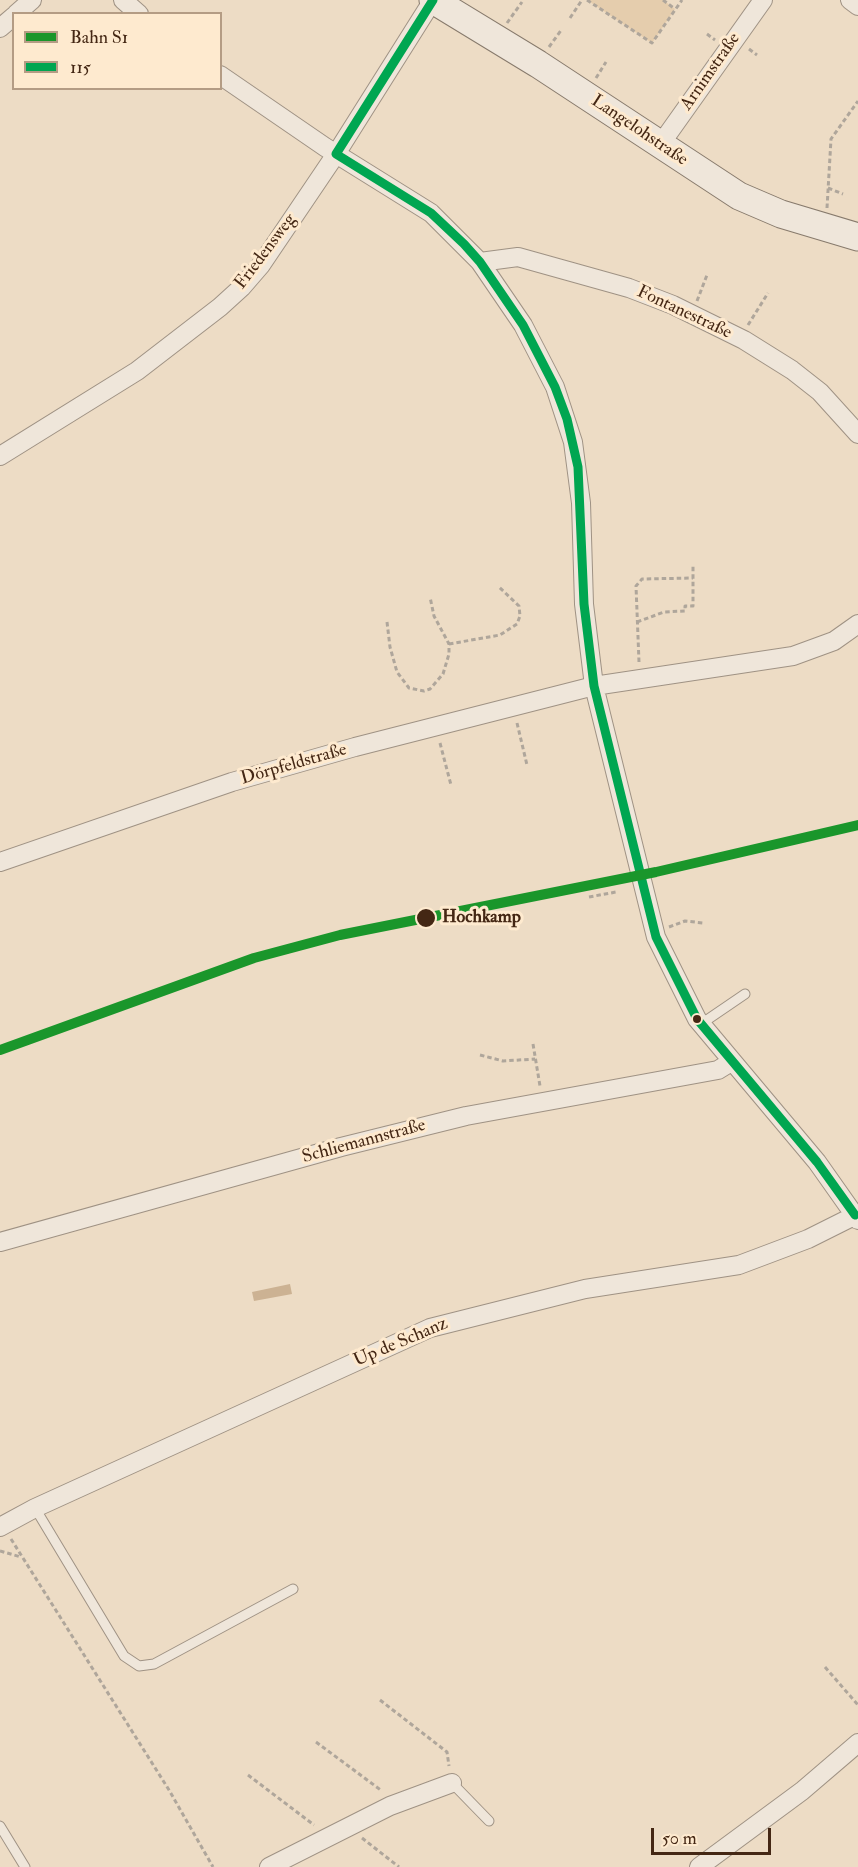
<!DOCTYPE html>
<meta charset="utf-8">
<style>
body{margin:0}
#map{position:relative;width:858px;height:1867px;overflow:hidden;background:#eddcc5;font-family:"IM FELL Double Pica",serif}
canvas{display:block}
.legend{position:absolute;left:12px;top:12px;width:210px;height:78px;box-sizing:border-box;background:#feeacf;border:2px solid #b49c84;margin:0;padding:8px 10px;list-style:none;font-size:18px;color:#442714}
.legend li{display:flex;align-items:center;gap:12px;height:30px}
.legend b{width:30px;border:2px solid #b49c84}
.scale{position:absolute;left:651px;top:1828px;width:120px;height:27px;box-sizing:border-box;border:3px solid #442714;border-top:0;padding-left:8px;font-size:18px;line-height:21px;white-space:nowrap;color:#442714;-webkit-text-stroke:4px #feeacf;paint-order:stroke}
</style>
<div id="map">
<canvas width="858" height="1867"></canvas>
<ul class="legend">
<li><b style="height:8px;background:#1a962b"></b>Bahn S1</li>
<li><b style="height:8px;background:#00a651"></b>115</li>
</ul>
<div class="scale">50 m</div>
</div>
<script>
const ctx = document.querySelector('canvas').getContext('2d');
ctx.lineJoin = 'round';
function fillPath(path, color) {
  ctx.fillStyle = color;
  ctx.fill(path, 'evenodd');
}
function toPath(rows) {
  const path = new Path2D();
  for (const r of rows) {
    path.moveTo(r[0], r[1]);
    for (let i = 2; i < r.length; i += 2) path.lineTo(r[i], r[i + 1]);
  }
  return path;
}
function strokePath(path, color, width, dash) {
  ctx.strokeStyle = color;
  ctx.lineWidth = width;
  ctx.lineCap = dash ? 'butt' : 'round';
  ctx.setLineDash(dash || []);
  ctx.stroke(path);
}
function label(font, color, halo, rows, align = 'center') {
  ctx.font = font + ' "IM FELL Double Pica",serif';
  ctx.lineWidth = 6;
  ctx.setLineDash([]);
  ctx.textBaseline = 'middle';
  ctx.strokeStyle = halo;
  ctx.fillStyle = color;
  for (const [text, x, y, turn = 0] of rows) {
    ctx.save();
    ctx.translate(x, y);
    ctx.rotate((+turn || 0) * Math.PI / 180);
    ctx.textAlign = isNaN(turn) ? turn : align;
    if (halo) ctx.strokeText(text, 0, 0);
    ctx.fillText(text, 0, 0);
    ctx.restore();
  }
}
const green = toPath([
 [587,0,663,0,675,9,652,43]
]);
const water = toPath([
 [290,1284,292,1294,254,1301,252,1292]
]);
const path = toPath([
 [587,0,652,43,682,0],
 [663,0,675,9],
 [570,18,582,0],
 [507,23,522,2],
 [707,34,715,40],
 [549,47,562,29],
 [749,49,757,55],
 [596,78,606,62],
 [828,188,843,194],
 [827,208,831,139,858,101],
 [697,301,707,275],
 [748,325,768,293],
 [387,622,390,647,397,672,409,688,424,691,430,689,443,674,449,654,449,644,434,616,430,597],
 [637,622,664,612,685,611,685,606,693,606,693,565],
 [449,644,500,635,517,624,520,616,519,606,498,586],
 [639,662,636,586,642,579,693,578],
 [517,723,527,765],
 [440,743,451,785],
 [589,897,616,892],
 [669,927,685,921,703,923],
 [533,1044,540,1086],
 [480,1055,503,1061,535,1059],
 [11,1539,169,1790,213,1867],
 [0,1551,21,1557],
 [825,1667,858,1705],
 [380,1700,447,1752,449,1766],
 [316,1742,382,1791],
 [248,1775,314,1825],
 [362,1838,399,1867]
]);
const lane = toPath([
 [701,1024,745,994],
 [35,1508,124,1656,139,1666,154,1664,293,1589],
 [452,1783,489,1821],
 [0,1826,25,1867]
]);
const street = toPath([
 [123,0,139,14],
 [850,0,858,6],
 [16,14,32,0],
 [0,28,14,16],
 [220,75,325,147,431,213,480,262,523,325,555,387,573,442,581,503,584,604,594,686,656,937,697,1019,817,1162,858,1220],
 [660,145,763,0],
 [480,262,518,257,629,288,673,305,744,340,792,370,820,392,858,434],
 [0,456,137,371,220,307,242,287,261,265,336,154,433,0],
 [0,862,232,782,355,747,594,686,793,656,834,641,858,624],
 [0,1242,341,1147,466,1116,718,1070,731,1062],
 [0,1527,35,1508,430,1328,585,1289,739,1265,808,1239,858,1214],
 [269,1867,390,1806,452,1783],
 [699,1867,802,1791,858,1743]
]);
const secondary = toPath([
 [433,0,538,64,739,196,781,214,858,237]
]);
const bus1 = toPath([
 [336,154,431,213,464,244,480,262,523,325,555,387,567,419,578,467,584,604,594,686,656,937,697,1019,817,1162,855,1215],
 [336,154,433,0]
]);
const rail1 = toPath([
 [0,1050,254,958,340,935,656,872,858,825]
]);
const markers = [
 [426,918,10,"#442714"],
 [697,1019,5,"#442714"]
];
const streetNames = [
 ["Arnimstraße",711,72,-55],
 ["Langelohstraße",639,131,34],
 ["Friedensweg",266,252,-53],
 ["Fontanestraße",684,313,25],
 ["Dörpfeldstraße",294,765,-16],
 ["Schliemannstraße",364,1142,-15],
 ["Up de Schanz",401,1343,-23]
];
const stopNames = [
 ["Hochkamp",442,918]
];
fillPath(green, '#e5cdad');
fillPath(water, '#ccb293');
strokePath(lane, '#9f9284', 11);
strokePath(street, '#9f9284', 20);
strokePath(secondary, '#877a6c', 29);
strokePath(path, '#afa69b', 3, [4.5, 3]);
strokePath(lane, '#efe6da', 9);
strokePath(street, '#efe6da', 18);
strokePath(secondary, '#efe6da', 27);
strokePath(bus1, '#00a651', 9);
strokePath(rail1, '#1a962b', 10);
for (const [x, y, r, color] of markers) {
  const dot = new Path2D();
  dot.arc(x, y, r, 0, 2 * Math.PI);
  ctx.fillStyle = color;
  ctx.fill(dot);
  strokePath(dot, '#feeacf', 2);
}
label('18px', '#442714', '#feeacf', streetNames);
label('bold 18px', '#442714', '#feeacf', stopNames, 'left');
</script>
